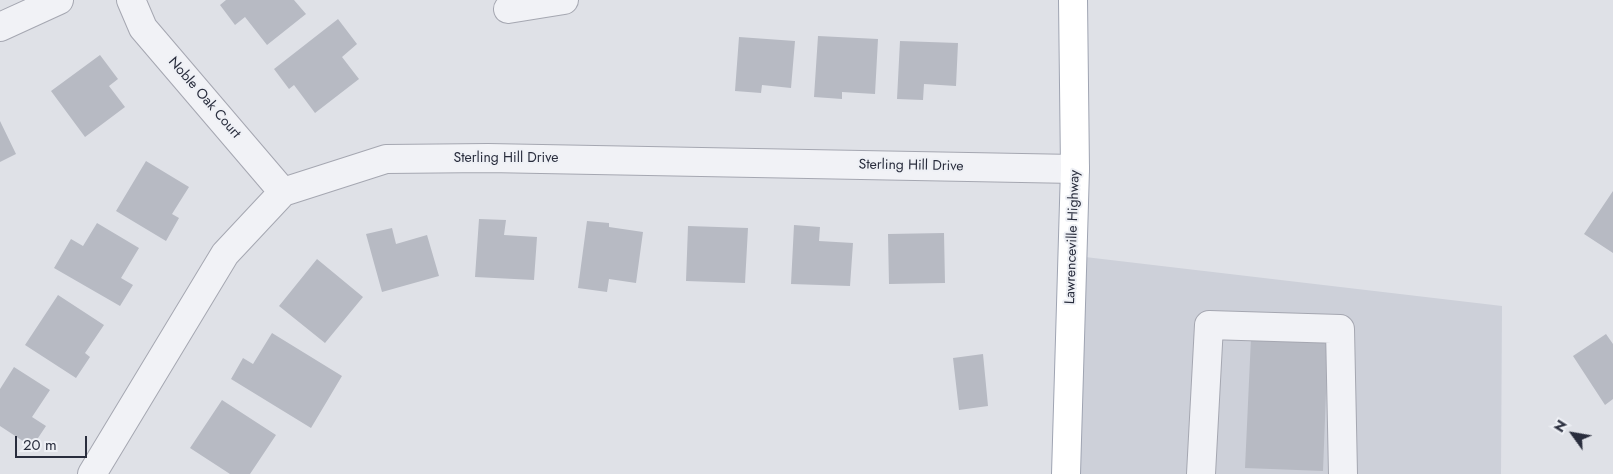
<!DOCTYPE html>
<style>
body{margin:0}
#map{position:relative;width:1613px;height:474px;overflow:hidden;background:#dfe1e7;font-family:Jost,sans-serif}
canvas{display:block}
.north{position:absolute;left:1548px;top:409px;width:50px;height:50px;-webkit-text-stroke:4px #eef0f5;paint-order:stroke;rotate:302deg;font-size:14px;font-weight:700;line-height:20px;text-align:center;color:#292d3d}
.north::after{content:'';display:block;margin:auto;width:18px;height:22px;background:#292d3d;clip-path:polygon(50% 0,100% 100%,50% 72%,0 100%)}
.scale{position:absolute;left:15px;top:436px;width:72px;height:22px;box-sizing:border-box;border:2px solid #292d3d;border-top:0;padding-left:6px;font-size:15px;line-height:18px;white-space:nowrap;color:#292d3d;-webkit-text-stroke:4px #eef0f5;paint-order:stroke}
</style>
<div id="map">
<canvas width="1613" height="474"></canvas>
<div class="north">N</div>
<div class="scale">20 m</div>
</div>
<script>
const ctx = document.querySelector('canvas').getContext('2d');
ctx.lineJoin = 'round';
function fillPath(path, color) {
  ctx.fillStyle = color;
  ctx.fill(path, 'evenodd');
}
function toPath(rows) {
  const path = new Path2D();
  for (const r of rows) {
    path.moveTo(r[0], r[1]);
    for (let i = 2; i < r.length; i += 2) path.lineTo(r[i], r[i + 1]);
  }
  return path;
}
function strokePath(path, color, width, dash) {
  ctx.strokeStyle = color;
  ctx.lineWidth = width;
  ctx.lineCap = dash ? 'butt' : 'round';
  ctx.setLineDash(dash || []);
  ctx.stroke(path);
}
function label(font, color, halo, rows, align = 'center') {
  ctx.font = font + ' Jost,sans-serif';
  ctx.lineWidth = 4;
  ctx.setLineDash([]);
  ctx.textBaseline = 'middle';
  ctx.strokeStyle = halo;
  ctx.fillStyle = color;
  for (const [text, x, y, turn = 0] of rows) {
    ctx.save();
    ctx.translate(x, y);
    ctx.rotate((+turn || 0) * Math.PI / 180);
    ctx.textAlign = isNaN(turn) ? turn : align;
    if (halo) ctx.strokeText(text, 0, 0);
    ctx.fillText(text, 0, 0);
    ctx.restore();
  }
}
const built = toPath([
 [1068,255,1502,306,1501,474,1060,474]
]);
const building = toPath([
 [226,0,294,0,306,14,267,45,245,17,235,25,220,5],
 [338,19,357,44,342,57,359,79,315,113,294,85,289,89,274,69],
 [818,36,878,39,875,94,842,92,842,99,814,97],
 [739,37,795,41,791,88,762,85,761,93,735,91],
 [900,41,958,43,956,86,924,84,923,100,897,99],
 [100,55,118,79,109,86,125,107,85,137,51,91],
 [0,121,16,154,0,162],
 [146,161,189,187,172,214,179,218,166,241,116,211],
 [1613,191,1613,253,1584,234],
 [479,219,506,220,504,235,537,237,534,280,475,277],
 [587,221,609,223,609,227,643,232,636,283,609,279,607,292,578,288],
 [97,223,139,248,121,278,133,285,120,306,54,268,71,239,83,246],
 [794,225,820,227,819,241,853,243,850,286,791,284],
 [688,226,748,228,745,283,686,281],
 [392,228,396,244,427,235,439,276,382,292,366,234],
 [944,233,945,283,889,284,888,234],
 [317,259,363,297,325,343,279,306],
 [58,295,104,325,85,353,90,357,76,378,25,345],
 [272,333,342,376,311,428,231,379,243,358,253,364],
 [1606,334,1613,344,1613,399,1605,405,1573,356],
 [1251,338,1328,341,1323,471,1245,468],
 [983,354,988,406,959,410,953,358],
 [14,367,50,390,32,417,46,426,32,447,0,426,0,389],
 [222,400,276,435,250,474,230,474,190,448]
]);
const minor = toPath([
 [131,0,143,28,283,192],
 [508,9,564,0],
 [0,27,59,0],
 [92,474,225,254,283,192,386,159,488,158,1075,169],
 [1201,474,1209,325,1340,329,1343,474]
]);
const major = toPath([
 [1066,474,1075,169,1073,0]
]);
const streetNames = [
 ["Noble Oak Court",204,98,49],
 ["Sterling Hill Drive",506,159],
 ["Sterling Hill Drive",911,166,1],
 ["Lawrenceville Highway",1073,237,-88]
];
fillPath(built, '#cdd0d9');
fillPath(building, '#b7bac3');
strokePath(minor, '#a5a7b1', 30);
strokePath(major, '#9fa4b2', 30);
strokePath(minor, '#f1f2f6', 28);
strokePath(major, '#fff', 28);
label('14px', '#292d3d', '#eef0f5', streetNames);
</script>
